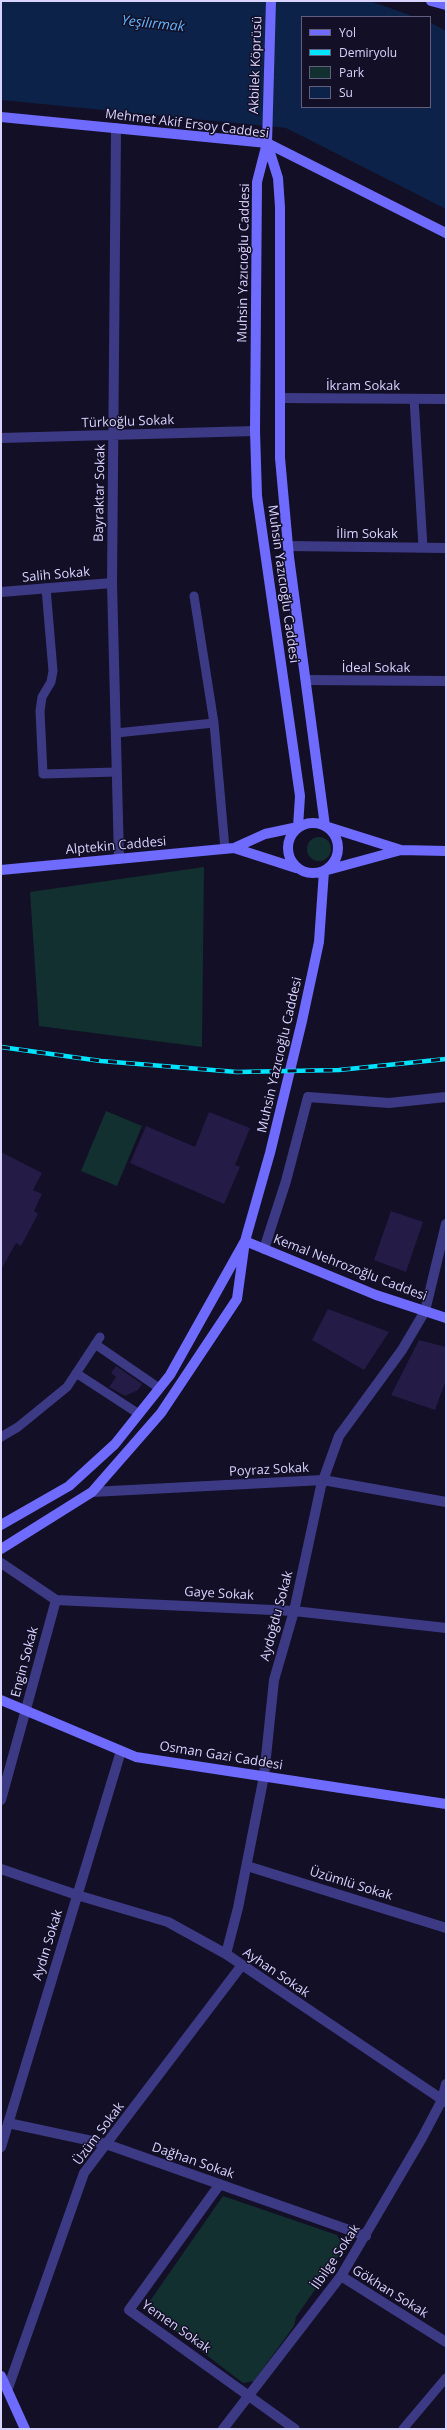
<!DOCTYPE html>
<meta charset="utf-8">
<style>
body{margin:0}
#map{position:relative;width:447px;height:2430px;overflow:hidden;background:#130f26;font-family:"Open Sans",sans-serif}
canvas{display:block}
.frame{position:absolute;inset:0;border:2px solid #d9d4ff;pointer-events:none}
.legend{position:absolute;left:301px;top:16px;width:130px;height:92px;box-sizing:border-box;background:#130f26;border:1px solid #625e7d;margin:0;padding:5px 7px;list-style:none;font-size:12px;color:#d9d4ff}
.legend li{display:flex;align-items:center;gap:8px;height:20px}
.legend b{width:20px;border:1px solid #625e7d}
</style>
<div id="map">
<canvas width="447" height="2430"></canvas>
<div class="frame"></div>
<ul class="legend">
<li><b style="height:5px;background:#6f6bff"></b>Yol</li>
<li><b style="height:5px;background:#00e5ff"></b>Demiryolu</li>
<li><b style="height:11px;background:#12302f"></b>Park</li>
<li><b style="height:11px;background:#0c2248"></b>Su</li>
</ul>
</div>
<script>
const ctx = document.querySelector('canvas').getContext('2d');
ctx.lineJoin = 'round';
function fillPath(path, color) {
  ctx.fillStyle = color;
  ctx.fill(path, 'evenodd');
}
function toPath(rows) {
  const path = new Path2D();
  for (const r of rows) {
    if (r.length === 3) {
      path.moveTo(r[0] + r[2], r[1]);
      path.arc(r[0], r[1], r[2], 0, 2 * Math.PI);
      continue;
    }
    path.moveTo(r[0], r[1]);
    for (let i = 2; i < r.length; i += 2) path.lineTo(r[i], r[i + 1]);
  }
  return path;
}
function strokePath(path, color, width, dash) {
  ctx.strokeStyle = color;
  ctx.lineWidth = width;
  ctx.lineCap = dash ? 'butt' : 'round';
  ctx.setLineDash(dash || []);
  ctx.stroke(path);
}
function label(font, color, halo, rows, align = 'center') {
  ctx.font = font + ' "Open Sans",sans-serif';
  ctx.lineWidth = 3;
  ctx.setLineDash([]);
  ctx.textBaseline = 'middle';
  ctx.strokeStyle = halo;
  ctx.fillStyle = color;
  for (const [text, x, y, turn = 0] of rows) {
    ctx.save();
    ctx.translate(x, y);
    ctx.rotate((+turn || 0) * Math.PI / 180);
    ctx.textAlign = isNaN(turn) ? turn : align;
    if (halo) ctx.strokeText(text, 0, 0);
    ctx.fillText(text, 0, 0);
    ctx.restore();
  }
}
const green = toPath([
 [319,849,12],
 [204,867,202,1047,39,1026,30,892],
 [106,1111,142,1126,117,1186,81,1171],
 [223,2196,337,2235,344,2248,296,2317,294,2326,254,2381,243,2383,145,2308]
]);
const water = toPath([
 [1,1,370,1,415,17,302,17,302,107,430,107,430,22,446,31,446,209,286,128,1,100]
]);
const building = toPath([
 [209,1112,250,1128,235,1165,240,1167,224,1204,130,1163,146,1126,195,1147],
 [1,1152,42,1173,33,1190,42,1194,34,1211,38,1214,21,1246,16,1243,1,1270],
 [391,1211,423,1222,406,1272,374,1260],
 [328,1309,389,1332,364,1370,312,1340],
 [419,1340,446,1347,446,1380,435,1410,391,1395],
 [116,1366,142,1384,138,1390,125,1396,109,1387,116,1377,111,1373]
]);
const lane = toPath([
 [414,399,423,547],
 [46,588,53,671,51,682,42,697,40,711,43,774,117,772],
 [194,596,214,723,225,849],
 [116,733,214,723],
 [95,1344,159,1388],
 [76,1373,139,1414],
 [1,1437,18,1427,67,1387,100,1337],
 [403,2429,446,2378]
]);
const street = toPath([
 [116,128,112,583,119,859],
 [280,398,446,399],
 [1,438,255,431],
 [288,546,446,548],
 [1,592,112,583],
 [306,680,446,681],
 [264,1249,286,1181,308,1097,389,1103,446,1097],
 [92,1492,323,1480,446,1502],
 [1,1563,56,1600,294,1611,446,1628],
 [1,1800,56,1600],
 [247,1866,446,1928],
 [1,1869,77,1895,168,1922,226,1954,446,2102],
 [226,1954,238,1908,264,1776,274,1680,294,1611,321,1486,339,1436,402,1350,425,1311,446,1224],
 [8,2123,106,2144,366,2236],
 [1,2147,121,1751],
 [220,2184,129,2310,295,2429],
 [341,2276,446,2342],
 [8,2388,84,2173,242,1965],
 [223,2429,341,2276,422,2138,442,2100,446,2084]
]);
const secondary = toPath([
 [431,1,446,5],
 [1,117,267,143,446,233],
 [267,143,278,178,280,207,280,458,289,557,325,826,401,850,446,851],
 [313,848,25],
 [234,848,296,868],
 [1,870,234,848,265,834,298,827,300,796,257,496,255,431,257,182,267,143,271,1],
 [1,1525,69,1486,115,1444,170,1375,245,1241,270,1153,302,1021,319,942,324,871,401,850],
 [1,1549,92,1492,161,1413,237,1299,245,1241,376,1295,446,1318],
 [1,1700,136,1757,446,1804],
 [1,2376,25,2429]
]);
const rail = toPath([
 [1,1047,101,1061,237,1072,339,1070,446,1059]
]);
const streetNames = [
 ["Akbilek Köprüsü",256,65,-88],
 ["Mehmet Akif Ersoy Caddesi",187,124,7],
 ["Muhsin Yazıcıoğlu Caddesi",244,263,-89],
 ["İkram Sokak",363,386],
 ["Türkoğlu Sokak",128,422,-2],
 ["Bayraktar Sokak",100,493,-89],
 ["İlim Sokak",367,534],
 ["Salih Sokak",56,575,-5],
 ["Muhsin Yazıcıoğlu Caddesi",283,584,82],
 ["İdeal Sokak",376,668],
 ["Alptekin Caddesi",116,846,-5],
 ["Muhsin Yazıcıoğlu Caddesi",280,1055,-77],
 ["Kemal Nehrozoğlu Caddesi",350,1268,21],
 ["Poyraz Sokak",269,1470,-3],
 ["Gaye Sokak",219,1594,3],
 ["Aydoğdu Sokak",277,1616,-75],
 ["Engin Sokak",25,1662,-75],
 ["Osman Gazi Caddesi",221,1756,9],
 ["Üzümlü Sokak",351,1884,17],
 ["Aydın Sokak",48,1945,-73],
 ["Ayhan Sokak",276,1973,34],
 ["Üzüm Sokak",99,2134,-53],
 ["Dağhan Sokak",193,2161,19],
 ["İlbilge Sokak",336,2257,-56],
 ["Gökhan Sokak",390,2292,32],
 ["Yemen Sokak",176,2327,35]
];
const waterNames = [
 ["Yeşilırmak",153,24,6]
];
fillPath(green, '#12302f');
fillPath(water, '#0c2248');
fillPath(building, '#241b47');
strokePath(lane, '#3d3a85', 9);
strokePath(street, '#3d3a85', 10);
strokePath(secondary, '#6f6bff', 10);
strokePath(rail, '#00e5ff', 4.5);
strokePath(rail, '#130f26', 3, [9]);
label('13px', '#d9d4ff', '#130f26', streetNames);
label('italic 14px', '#62b6ff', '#130f26', waterNames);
</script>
